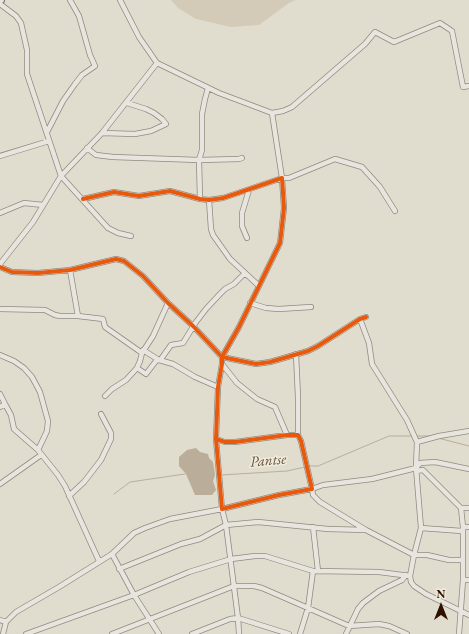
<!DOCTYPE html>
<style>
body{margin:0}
#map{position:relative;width:469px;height:634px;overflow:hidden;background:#e0dcce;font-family:"EB Garamond",serif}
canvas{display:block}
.north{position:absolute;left:421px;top:586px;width:40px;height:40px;-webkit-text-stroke:3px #f0ecda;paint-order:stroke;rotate:0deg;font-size:11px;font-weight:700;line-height:16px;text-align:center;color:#2e0f00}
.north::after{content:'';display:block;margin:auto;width:14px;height:18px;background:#2e0f00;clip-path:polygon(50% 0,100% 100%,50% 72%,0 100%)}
</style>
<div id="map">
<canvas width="469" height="634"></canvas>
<div class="north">N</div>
</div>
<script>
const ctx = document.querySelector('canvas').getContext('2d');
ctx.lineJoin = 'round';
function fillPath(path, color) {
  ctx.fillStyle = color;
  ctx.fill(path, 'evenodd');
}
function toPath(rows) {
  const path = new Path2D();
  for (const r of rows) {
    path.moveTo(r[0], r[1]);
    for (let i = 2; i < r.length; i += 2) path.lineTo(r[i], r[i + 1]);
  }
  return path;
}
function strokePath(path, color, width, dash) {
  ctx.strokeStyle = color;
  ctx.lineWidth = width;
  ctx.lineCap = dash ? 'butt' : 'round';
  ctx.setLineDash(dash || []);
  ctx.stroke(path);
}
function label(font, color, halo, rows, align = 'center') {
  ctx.font = font + ' "EB Garamond",serif';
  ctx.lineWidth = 3;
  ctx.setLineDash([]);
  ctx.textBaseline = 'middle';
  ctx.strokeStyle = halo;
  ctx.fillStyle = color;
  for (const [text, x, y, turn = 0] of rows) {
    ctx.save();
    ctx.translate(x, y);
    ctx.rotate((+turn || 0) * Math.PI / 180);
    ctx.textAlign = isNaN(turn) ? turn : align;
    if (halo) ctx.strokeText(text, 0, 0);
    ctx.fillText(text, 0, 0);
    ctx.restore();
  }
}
const green = toPath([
 [171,0,296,0,289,3,259,25,231,27,196,19,178,8]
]);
const water = toPath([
 [196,448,200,452,208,454,209,458,213,462,215,475,213,481,216,490,212,495,195,495,186,474,179,466,179,457,187,450]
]);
const stream = toPath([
 [416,436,431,436],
 [438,438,469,446],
 [308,466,318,466,389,436,413,436],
 [221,475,287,471,305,467],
 [114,494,130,482,185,474]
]);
const minor = toPath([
 [120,0,139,37,157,63,219,93,272,113,282,178,289,178,335,159,362,167,380,187,395,211],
 [0,4,16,16,21,23,27,50,27,74,61,176,33,222,0,264],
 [272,113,283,111,292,107,365,44,375,32,394,42,440,23,452,31,463,87,469,86],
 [47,132,63,101,75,84,82,75,95,66,90,55,79,16,70,0],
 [102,133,135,134,151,131,166,124,162,119,154,113,146,109,127,103],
 [87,148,96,155,113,157,199,160,202,150,202,114,205,99,208,88],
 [0,156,49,141],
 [200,199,199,160,239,159,242,158],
 [209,200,211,229,213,235,230,259,258,285],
 [0,213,24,203,43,205],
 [131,236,118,233,108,228,61,176,102,133,157,63],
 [247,238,242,226,242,213,249,190],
 [0,267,12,272,38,273,70,270,116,259,124,261,143,276,168,303,193,326,222,357,239,327,280,243,284,208,282,178,238,193,223,198,209,200,200,199,170,191,139,196,114,192,83,199],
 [70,270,78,316],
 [250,303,266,308,279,309,311,307],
 [0,309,45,310,55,315,60,316,78,316,103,319,105,327,142,353],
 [360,319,369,343,372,364,407,420,417,442,416,468],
 [143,350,159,360,173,364,195,377,218,387],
 [296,354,298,397,298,435],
 [0,355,14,361,24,368,32,377,40,392,48,421,47,431,38,450],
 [222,364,237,383,257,399,275,407,287,435],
 [137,368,146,374,156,361,161,359,171,345,183,343,196,322,206,309,219,295,225,289,234,284,245,273],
 [0,394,5,404],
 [105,396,112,389,126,380,137,368,140,361,142,353,153,336,168,303],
 [0,407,5,404,11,415,14,429,38,450,58,475,65,486,99,561],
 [216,439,225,442,235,442,287,435,298,435,301,441,312,489,279,495,222,509,216,439,218,387,222,364,222,357,256,364,270,362,308,351,318,346,360,319,366,317],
 [417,442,439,436,469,431],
 [416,468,420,463,435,462,469,469],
 [416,471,423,470,461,508,463,527],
 [0,484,41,455],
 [69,496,84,482,101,460,111,439,111,433,101,414],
 [461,508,469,508],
 [313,527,318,571],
 [421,528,462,531],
 [366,530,320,502,313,495,312,489,323,485,372,479,416,468,421,528,414,555,410,576,411,582,414,586,426,594,469,615],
 [112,554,134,533,145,528,170,519,222,509,226,525,258,522,328,529,366,530,414,555,427,555,449,560,463,560,463,527,469,527],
 [119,569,181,544,200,539,226,525,238,618,239,634],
 [463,580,463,560],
 [0,620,6,622,3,634],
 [6,622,16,612,59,587,112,554,134,595,159,634],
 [26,634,134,595,189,572,231,559,255,556,265,556,313,571],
 [112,634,234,586,254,586,262,588,308,608,313,571,379,572,410,576],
 [192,634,230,619,238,618,289,634],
 [300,634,308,608,349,626,379,624,389,626,407,634],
 [346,634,358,609,363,603,379,591,402,580,406,575],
 [459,634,463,580,469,580]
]);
const secondary = toPath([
 [0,0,1,0]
]);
const cycleway = toPath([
 [0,267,12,272,38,273,70,270,116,259,124,261,143,276,168,303,193,326,222,357,239,327,280,243,284,208,282,178,238,193,223,198,209,200,200,199,170,191,139,196,114,192,83,199],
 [216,439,225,442,235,442,287,435,298,435,301,441,312,489,279,495,222,509,216,439,218,387,222,364,222,357,256,364,270,362,308,351,318,346,360,319,366,317]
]);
const waterNames = [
 ["Pantse",268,461,-5]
];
fillPath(green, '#d3cbb7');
fillPath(water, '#baae9a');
strokePath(stream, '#baae9a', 1);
strokePath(minor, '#908a80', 6);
strokePath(secondary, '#766e65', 8);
strokePath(minor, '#e8e5de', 4.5);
strokePath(secondary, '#e8e5de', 6);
strokePath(cycleway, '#e8590c', 4);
label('italic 15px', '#654e3b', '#f0ecda', waterNames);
</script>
